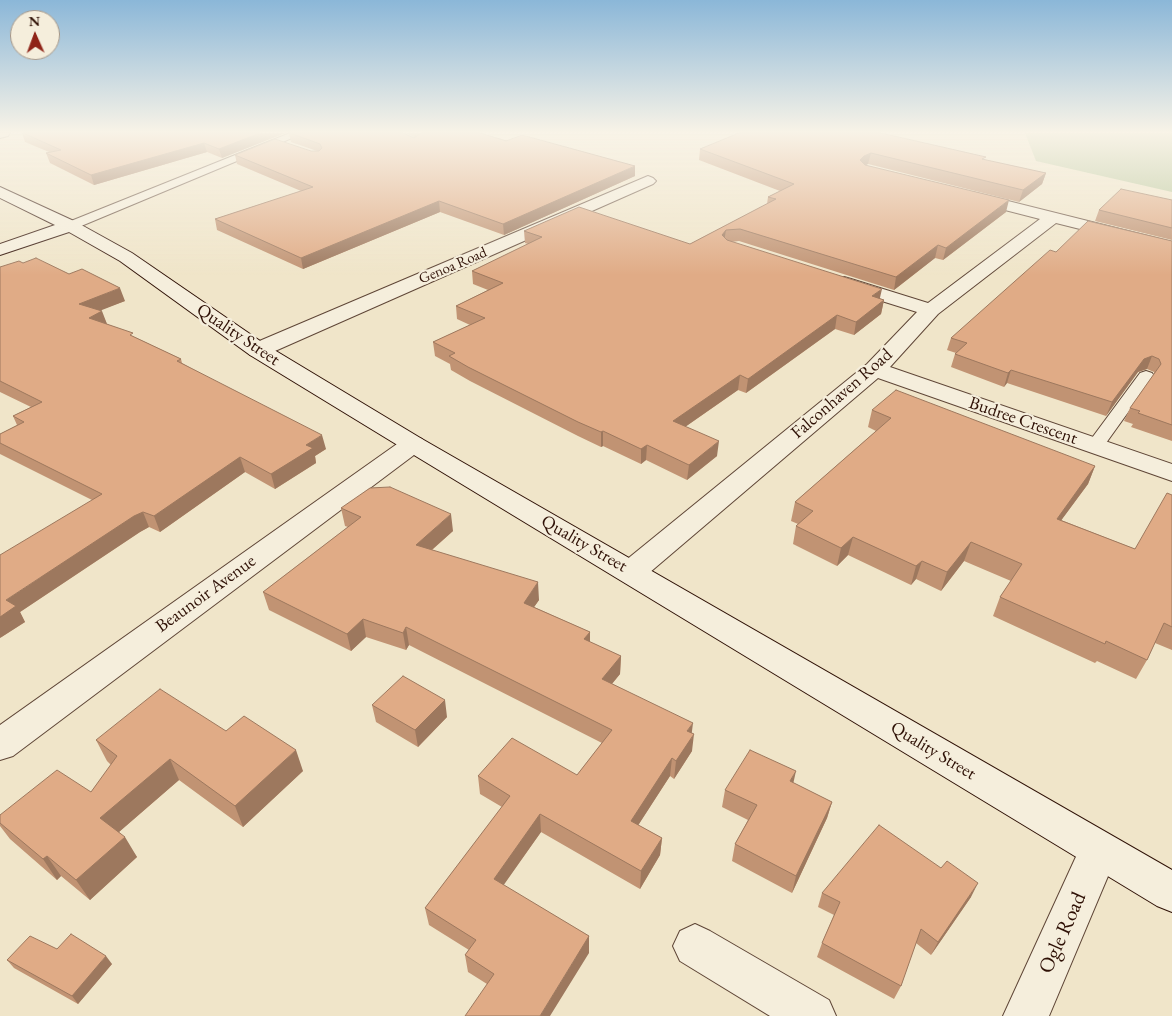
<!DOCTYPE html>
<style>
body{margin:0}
#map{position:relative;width:1172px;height:1016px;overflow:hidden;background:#f0e5c9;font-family:"EB Garamond",serif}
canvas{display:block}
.north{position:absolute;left:10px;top:10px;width:50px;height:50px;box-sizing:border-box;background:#f5eedc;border:1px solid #a69686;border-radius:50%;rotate:358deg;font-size:14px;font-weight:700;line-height:20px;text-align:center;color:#2f1106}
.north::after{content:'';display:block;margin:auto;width:18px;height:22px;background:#8f2418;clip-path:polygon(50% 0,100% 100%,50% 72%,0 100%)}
</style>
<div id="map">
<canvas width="1172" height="1016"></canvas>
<div class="north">N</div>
</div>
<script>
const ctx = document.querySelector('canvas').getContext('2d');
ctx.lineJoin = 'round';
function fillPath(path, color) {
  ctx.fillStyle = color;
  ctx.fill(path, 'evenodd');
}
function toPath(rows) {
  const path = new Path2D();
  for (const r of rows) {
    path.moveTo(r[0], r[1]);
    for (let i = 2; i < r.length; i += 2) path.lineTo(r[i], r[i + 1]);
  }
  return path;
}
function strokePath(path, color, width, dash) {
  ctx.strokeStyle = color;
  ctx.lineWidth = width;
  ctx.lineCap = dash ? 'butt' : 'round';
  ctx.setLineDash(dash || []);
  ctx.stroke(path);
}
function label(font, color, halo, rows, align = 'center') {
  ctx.font = font + ' "EB Garamond",serif';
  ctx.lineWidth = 4.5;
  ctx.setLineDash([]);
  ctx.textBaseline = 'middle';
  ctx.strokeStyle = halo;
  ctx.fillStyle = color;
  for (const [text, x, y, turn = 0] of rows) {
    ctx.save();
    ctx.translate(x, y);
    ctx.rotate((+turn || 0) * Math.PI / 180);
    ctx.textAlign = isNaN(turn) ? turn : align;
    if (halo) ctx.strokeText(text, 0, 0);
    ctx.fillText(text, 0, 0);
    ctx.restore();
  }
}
const green = toPath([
 [1025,133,1172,133,1172,192,1036,161]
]);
const lane = toPath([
 [290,133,304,133,74,229,70,230,64,226,66,223,290,133],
 [1146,371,1152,373,1154,376,1101,450,1095,452,1089,450,1086,446,1089,442,1140,373,1146,371]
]);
const street = toPath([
 [0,133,10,133,8,136,0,138,0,133],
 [648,176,653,178,656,181,653,184,266,355,258,357,250,355,247,350,250,345,648,176],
 [972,192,1172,242,1172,252,1056,223,938,314,890,367,1172,464,1172,481,878,378,642,579,631,582,620,579,616,572,620,565,867,364,917,312,837,287,834,283,837,279,844,277,851,279,928,303,1040,219,966,200,964,197,966,194,972,192],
 [413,436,422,439,426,444,422,449,13,756,0,760,0,725,404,439,413,436],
 [1099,832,1113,837,1119,850,1049,1016,1003,1016,1085,837,1099,832],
 [695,924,710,931,829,1000,836,1016,770,1016,680,961,673,946,680,931,695,924]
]);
const secondary = toPath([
 [0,187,76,222,132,253,266,345,422,439,1172,870,1172,912,1157,906,404,449,250,355,120,261,69,232,0,255,0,244,55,225,0,198,0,187]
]);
const wall = toPath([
 [22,133,285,133,222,158,207,152,94,185,50,163,46,153,49,152,25,142],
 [289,133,403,133,414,138,414,137,405,133,480,133,635,176,504,235,440,212,303,269,217,230,215,219,301,191,237,164,235,155,317,151,291,142],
 [739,133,986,160,1046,173,1042,184,1019,202,868,164,866,165,1006,212,943,260,935,258,894,290,739,241,731,242,884,300,881,314,854,335,835,329,746,393,738,390,685,427,717,456,687,480,646,460,641,464,603,446,601,447,578,436,470,381,451,370,450,364,435,356,433,342,470,325,457,319,456,306,488,290,473,284,472,271,528,244,525,243,524,231,690,244,767,204,768,197,780,191,699,160,700,149],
 [1172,200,1172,240,1095,221,1099,210],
 [1172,241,1172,441,1131,427,1133,424,1124,421,1130,408,1154,374,1154,372,1147,369,1138,372,1106,416,1007,383,1004,387,951,367,955,354,956,353,947,350,951,338,1056,252],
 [23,263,125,301,100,310,107,324,181,359,182,363,326,449,315,456,316,463,275,489,245,472,160,532,149,527,140,532,20,612,25,622,0,638,92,500,0,454,0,434,17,425,13,416,31,407,0,392,0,267],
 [872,410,1095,466,1088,484,1061,520,1135,549,1172,495,1172,650,1155,643,1147,660,1136,679,1097,661,1095,663,993,616,1000,597,1011,581,964,561,941,591,916,579,911,585,848,555,837,566,793,544,796,526,798,524,791,521,795,502,876,431,868,427],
 [341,508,453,531,432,550,539,600,534,607,590,632,590,642,621,656,620,674,612,684,691,732,692,751,674,779,670,776,638,825,662,838,660,855,640,889,541,832,503,885,589,936,589,953,487,984,468,972,465,955,469,950,429,925,425,908,502,807,480,794,478,776,577,775,602,743,409,645,406,650,366,637,351,651,269,610,263,592,348,527,345,526],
 [372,705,447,717,418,747,376,722],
 [226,731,303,771,243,827,179,780,119,832,137,857,90,900,61,876,57,880,10,839,0,826,0,815,91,792,111,765,107,761,96,740],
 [793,783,832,802,827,818,792,893,732,861,735,844,748,820,722,807,725,790],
 [822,893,971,897,931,955,916,943,901,986,894,999,817,957,822,943,834,915,818,907],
 [57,949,112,964,78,1004,14,968,7,960]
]);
const shadedWall = toPath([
 [260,133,285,133,222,158,219,149],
 [204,143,207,152,94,185,91,175],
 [871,153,868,164,862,167,860,160,864,156],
 [635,166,635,176,504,235,503,224],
 [1046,173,1042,184,1019,202,1023,190],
 [1009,200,1006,212,943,260,946,248],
 [439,201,440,212,303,269,301,258],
 [726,230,724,242,722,235],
 [938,245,935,258,894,290,896,277],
 [120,288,125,301,84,317,79,304],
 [882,289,879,302,872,296],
 [884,300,881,314,854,335,856,322],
 [102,311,107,324,89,318],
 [837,315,835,329,746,393,748,379],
 [1152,356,1147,369,1138,372,1106,416,1112,402,1144,359],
 [1011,370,1007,383,1004,387,1008,373],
 [740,375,738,390,672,436,673,421],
 [603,431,603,446,601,447,601,432],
 [322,435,326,449,315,456,316,463,275,489,271,474,306,445],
 [719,441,717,456,687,480,689,465],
 [647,445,646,460,641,464,641,449],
 [240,457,245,472,160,532,154,516],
 [1095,466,1088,484,1049,537,1057,519],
 [143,512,149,527,140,532,20,612,25,622,0,638,0,617,6,600,134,516],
 [451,514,453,531,418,562,416,545],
 [853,537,848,555,837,566,841,548],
 [971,542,964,561,941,591,947,572],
 [922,561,916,579,911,585,916,566],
 [538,582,539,600,525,620,524,603],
 [363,619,366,637,351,651,347,634],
 [406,627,409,645,406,650,403,633],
 [590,632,590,650,584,639],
 [621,656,620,674,601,697,602,679],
 [445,700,447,717,418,747,415,730],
 [693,723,691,739,694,734,692,751,674,779,676,761,687,731],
 [296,750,303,771,243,827,235,806],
 [672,758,670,776,630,838,631,821],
 [170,759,179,780,112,838,100,818],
 [796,771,792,789,790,781],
 [832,802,827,818,792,893,796,876],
 [540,814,541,832,496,896,494,879],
 [125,837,137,857,90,900,76,880],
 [662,838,660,855,640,889,641,871],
 [47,856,61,876,57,880,43,859],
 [978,883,971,897,931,955,938,942],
 [589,936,589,953,550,1016,540,1016],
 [106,956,112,964,78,1004,72,996]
]);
const building = toPath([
 [23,133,260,133,219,149,204,143,91,175,46,153,61,150,23,133],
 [290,133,403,133,414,138,421,133,480,133,506,141,522,135,635,166,503,224,439,201,301,258,215,219,313,187,235,155,275,139,311,151,319,151,322,148,320,144,290,133],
 [739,133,881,133,986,157,982,159,1046,173,1023,190,871,153,864,156,860,160,865,165,1009,200,946,248,938,245,896,277,740,229,726,230,722,235,727,240,882,289,872,296,884,300,856,322,837,315,748,379,740,375,673,421,719,441,689,465,647,445,641,449,603,431,601,432,578,422,468,367,449,356,455,353,433,342,485,318,456,306,503,283,472,271,542,237,524,231,579,207,690,244,776,199,768,197,794,184,700,149,739,133],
 [1121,189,1172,200,1172,228,1099,210,1121,189],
 [1088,221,1172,241,1172,425,1138,413,1140,411,1130,408,1161,364,1159,359,1152,356,1144,359,1112,402,1011,370,1008,373,955,354,967,343,951,338,1050,250,1056,252,1088,221],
 [36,258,69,274,82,269,120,288,79,304,102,311,89,318,133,333,130,335,181,359,177,361,322,435,306,445,313,448,271,474,240,457,154,516,143,512,134,516,6,600,16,606,0,617,0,555,102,494,0,443,0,434,24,422,13,416,42,402,0,381,0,267,19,261,23,263,36,258],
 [896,390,1095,466,1057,519,1135,549,1167,493,1172,495,1172,627,1164,623,1147,660,1106,641,1105,644,1000,597,1022,564,971,542,947,572,922,561,916,566,853,537,841,548,796,526,813,511,795,502,891,418,872,410,896,390],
 [390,487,451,514,416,545,538,582,524,603,590,632,584,639,621,656,602,679,693,723,687,731,694,734,676,761,672,758,631,821,662,838,641,871,540,814,494,879,589,936,540,1016,465,1016,494,974,465,955,476,940,425,908,510,796,478,776,512,738,577,775,612,730,406,627,403,633,363,619,347,634,263,592,361,517,341,508,370,488,390,487],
 [403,676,445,700,415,730,372,705,403,676],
 [160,689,226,731,244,716,296,750,235,806,170,759,100,818,125,837,76,880,47,856,43,859,0,823,0,815,57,770,91,792,117,756,96,740,160,689],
 [750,750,796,771,790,781,832,802,796,876,735,844,757,805,725,790,750,750],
 [879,825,941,868,947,861,978,883,938,942,921,929,901,986,822,943,840,902,822,893,879,825],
 [71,934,106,956,72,996,7,960,30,936,57,949,71,934]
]);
const farStreetnames = [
 ["Genoa Road",453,266,-23]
];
const streetNames = [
 ["Quality Street",238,335,34],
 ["Falconhaven Road",842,394,-41],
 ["Budree Crescent",1023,421,19],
 ["Quality Street",584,544,30],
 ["Beaunoir Avenue",206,594,-36],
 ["Quality Street",933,751,31]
];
const nearStreetnames = [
 ["Ogle Road",1063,933,-66]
];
fillPath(green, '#b5c69a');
strokePath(lane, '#5f4637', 2);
strokePath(street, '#5f4637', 2);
strokePath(secondary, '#2f1106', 2);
fillPath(lane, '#f5eedc');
fillPath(street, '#f5eedc');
fillPath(secondary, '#f5eedc');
fillPath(wall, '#c19373');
fillPath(shadedWall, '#9d785e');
fillPath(building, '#e0ab86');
strokePath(building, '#9d785e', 1);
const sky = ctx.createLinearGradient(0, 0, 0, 275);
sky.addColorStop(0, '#8bb7d8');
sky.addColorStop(0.48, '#f8f3e7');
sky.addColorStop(1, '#f8f3e700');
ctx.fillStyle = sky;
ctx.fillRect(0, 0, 1172, 275);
label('15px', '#2f1106', '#f5eedc', farStreetnames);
label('18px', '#2f1106', '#f5eedc', streetNames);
label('21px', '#2f1106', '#f5eedc', nearStreetnames);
</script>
